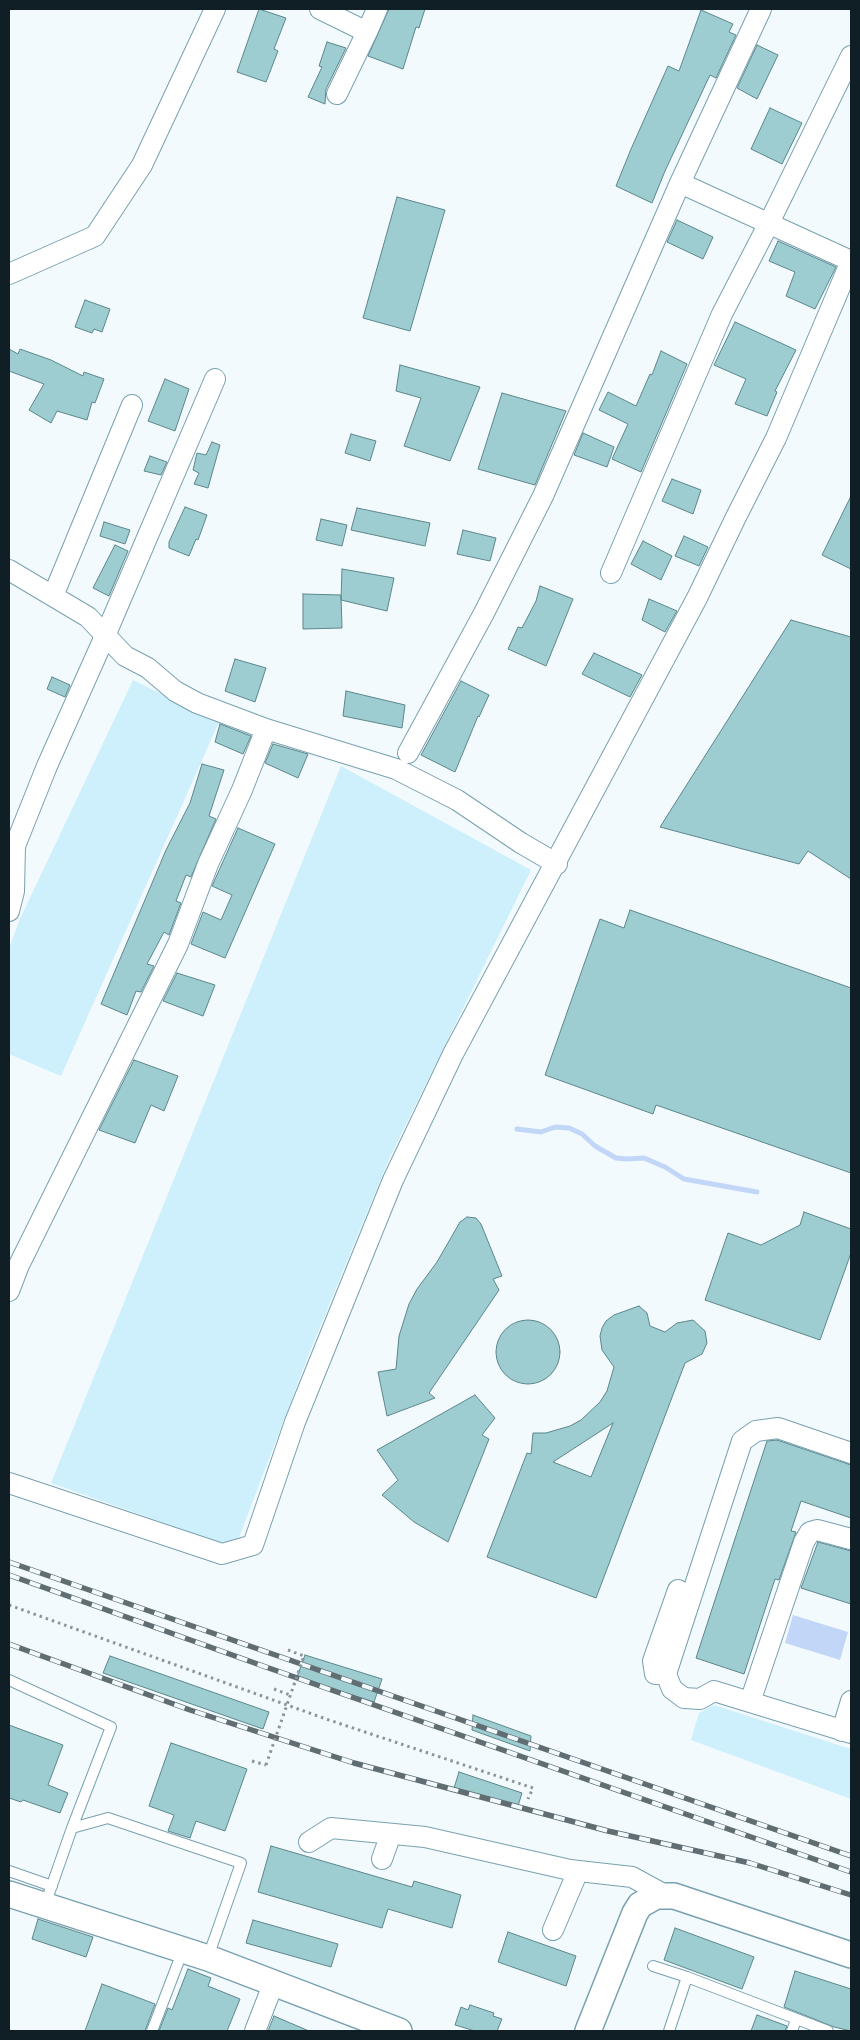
<!DOCTYPE html>
<style>
body{margin:0}
#map{position:relative;width:860px;height:2040px;overflow:hidden;background:#f2fafd;font-family:Georgia,serif}
canvas{display:block}
.frame{position:absolute;inset:0;border:10px solid #0f1f25;pointer-events:none}
</style>
<div id="map">
<canvas width="860" height="2040"></canvas>
<div class="frame"></div>
</div>
<script>
const ctx = document.querySelector('canvas').getContext('2d');
ctx.lineJoin = 'round';
function fillPath(path, color) {
  ctx.fillStyle = color;
  ctx.fill(path, 'evenodd');
}
function toPath(rows) {
  const path = new Path2D();
  for (const r of rows) {
    if (r.length === 3) {
      path.moveTo(r[0] + r[2], r[1]);
      path.arc(r[0], r[1], r[2], 0, 2 * Math.PI);
      continue;
    }
    path.moveTo(r[0], r[1]);
    for (let i = 2; i < r.length; i += 2) path.lineTo(r[i], r[i + 1]);
  }
  return path;
}
function strokePath(path, color, width, dash) {
  ctx.strokeStyle = color;
  ctx.lineWidth = width;
  ctx.lineCap = dash ? 'butt' : 'round';
  ctx.setLineDash(dash || []);
  ctx.stroke(path);
}
const green = toPath([
 [133,680,219,722,61,1076,9,1054,9,949,19,921],
 [341,766,531,870,389,1159,309,1354,235,1548,51,1483],
 [714,1705,851,1749,851,1799,691,1740,699,1713]
]);
const water = toPath([
 [793,1615,848,1632,840,1660,785,1643]
]);
const stream = toPath([
 [517,1129,541,1132,555,1127,569,1128,582,1134,595,1146,616,1158,626,1159,644,1158,665,1167,684,1179,757,1192]
]);
const building = toPath([
 [259,9,286,18,274,49,278,51,266,82,237,72,259,9],
 [389,9,425,9,419,28,416,27,403,69,368,56,389,9],
 [701,10,733,24,729,32,736,35,716,78,710,75,665,171,652,203,616,186,631,149,668,66,679,71,701,10],
 [327,42,346,48,326,89,325,104,308,97,322,67,319,66,327,42],
 [757,45,778,55,757,99,737,88,757,45],
 [770,108,802,123,782,164,751,149,770,108],
 [397,197,445,210,410,331,363,318,397,197],
 [677,220,713,237,703,259,667,242,677,220],
 [778,241,836,267,815,309,786,296,795,272,769,261,778,241],
 [85,300,110,309,102,332,94,329,92,333,75,327,85,300],
 [735,322,796,350,775,391,777,392,767,416,735,404,746,379,714,365,735,322],
 [9,349,18,354,20,349,51,360,83,376,84,372,104,379,95,403,92,402,87,420,57,411,51,423,29,410,44,384,9,371,9,349],
 [661,351,687,364,641,472,612,459,628,424,599,410,608,392,636,406,650,374,652,375,661,351],
 [400,365,480,387,450,461,404,446,421,398,396,391,400,365],
 [165,379,189,389,175,431,148,421,165,379],
 [502,393,566,411,535,485,478,469,502,393],
 [583,433,614,447,607,467,574,455,583,433],
 [351,434,376,441,370,461,345,453,351,434],
 [212,442,220,445,208,488,194,484,199,473,193,470,197,453,206,455,212,442],
 [150,456,167,462,161,475,144,471,150,456],
 [672,479,701,490,693,514,662,501,672,479],
 [851,496,851,569,822,555,851,496],
 [185,507,207,515,198,540,196,539,189,556,169,548,169,542,185,507],
 [357,508,430,523,425,546,351,530,357,508],
 [321,519,347,525,342,546,316,540,321,519],
 [104,522,130,530,125,544,100,536,104,522],
 [463,530,496,538,490,561,457,554,463,530],
 [684,536,708,547,699,566,675,556,684,536],
 [643,541,672,556,661,580,631,564,643,541],
 [115,545,128,551,109,596,93,588,115,545],
 [342,569,394,578,387,611,341,600,342,569],
 [540,586,573,599,546,666,508,649,518,627,522,628,536,601,540,586],
 [303,594,341,595,342,628,303,629,303,594],
 [649,599,677,611,665,632,642,620,649,599],
 [791,620,851,637,851,879,808,851,799,864,660,827,791,620],
 [594,653,642,675,630,697,582,674,594,653],
 [235,659,266,668,255,702,225,691,235,659],
 [52,677,70,685,65,697,47,689,52,677],
 [461,681,489,695,479,717,478,716,455,772,421,755,461,681],
 [346,691,405,705,402,728,343,716,346,691],
 [220,724,251,736,243,754,215,742,220,724],
 [273,744,308,754,298,778,265,763,273,744],
 [202,764,224,770,209,816,216,819,191,877,186,875,176,901,181,903,169,935,164,932,147,964,154,966,141,992,136,991,127,1015,101,1004,166,850,190,803,202,764],
 [238,828,275,844,225,958,191,944,203,912,221,920,232,895,212,886,238,828],
 [630,910,851,988,851,1173,656,1105,653,1114,545,1075,600,919,624,928,630,910],
 [177,973,215,985,203,1016,163,1001,177,973],
 [134,1060,178,1076,164,1111,151,1105,135,1143,99,1130,134,1060],
 [804,1212,851,1229,851,1253,820,1340,705,1300,728,1233,761,1245,800,1225,804,1212],
 [467,1217,476,1218,481,1224,502,1276,493,1279,499,1290,429,1393,435,1398,387,1416,378,1372,396,1369,399,1336,409,1304,417,1289,437,1262,460,1222,467,1217],
 [639,1306,647,1313,650,1326,665,1332,677,1323,693,1320,705,1331,707,1343,702,1354,685,1363,596,1598,487,1557,527,1453,531,1454,533,1433,546,1433,570,1426,581,1420,600,1402,607,1391,614,1367,602,1350,600,1336,602,1328,606,1321,614,1315,639,1306],
 [613,1423,591,1477,553,1462,613,1423],
 [528,1352,32],
 [475,1395,495,1418,482,1435,489,1439,448,1542,414,1522,382,1495,398,1480,377,1450,475,1395],
 [777,1440,851,1465,851,1518,801,1501,791,1531,796,1532,779,1580,775,1579,744,1674,696,1658,767,1441,777,1440],
 [818,1542,851,1551,851,1604,801,1588,818,1542],
 [305,1655,382,1679,374,1702,297,1677,305,1655],
 [110,1656,269,1712,263,1729,103,1673,110,1656],
 [473,1715,531,1736,530,1751,472,1730,473,1715],
 [9,1725,63,1745,48,1785,68,1793,60,1813,23,1800,21,1802,9,1798,9,1725],
 [171,1743,247,1769,225,1831,196,1821,190,1838,168,1831,174,1815,149,1806,171,1743],
 [459,1772,522,1793,517,1809,454,1788,459,1772],
 [271,1846,412,1887,414,1881,461,1895,452,1928,388,1909,382,1928,258,1892,271,1846],
 [38,1919,93,1937,86,1957,32,1939,38,1919],
 [253,1920,338,1944,331,1967,246,1943,253,1920],
 [675,1928,754,1957,742,1989,664,1960,675,1928],
 [508,1932,576,1956,566,1986,498,1962,508,1932],
 [188,1969,211,1978,208,1986,240,1999,227,2031,159,2031,168,2008,172,2010,188,1969],
 [795,1971,851,1989,851,2031,834,2027,784,2007,795,1971],
 [102,1984,155,2004,145,2031,85,2031,102,1984],
 [470,2005,494,2013,493,2016,502,2019,497,2031,475,2031,455,2025,461,2007,468,2010,470,2005],
 [757,2015,787,2026,785,2031,751,2031,757,2015],
 [274,2016,309,2031,268,2031,274,2016]
]);
const path = toPath([
 [9,1605,326,1719,533,1788,528,1799],
 [288,1650,304,1656],
 [274,1689,290,1695],
 [252,1761,266,1765]
]);
const service = toPath([
 [9,1680,111,1727,72,1828,45,1905],
 [72,1828,108,1818,241,1863,208,1957],
 [9,1871,52,1886],
 [653,1966,687,1977,828,2031],
 [152,2031,183,1950],
 [669,2031,687,1977],
 [792,2031,796,2020]
]);
const minor = toPath([
 [320,9,367,32,337,94],
 [367,32,377,9],
 [9,274,95,236,142,165,215,9],
 [9,570,88,617,125,656,148,668,175,691,197,703,266,729,396,769,457,800,521,843,557,864],
 [611,573,722,314,768,225,851,56],
 [53,596,132,405],
 [408,753,484,613,543,496,680,183,761,9],
 [9,911,14,891,15,846,47,766,105,636,215,379],
 [9,1291,19,1265,178,944,208,864,242,790,266,729],
 [851,1453,778,1428,756,1431,742,1441,666,1674,672,1689,684,1698,700,1699,714,1691,851,1733],
 [9,1483,222,1554,253,1545,295,1422,393,1180,453,1054,697,598,736,517,776,438,851,261,680,183],
 [666,1674,655,1674,653,1661,678,1590],
 [750,1702,804,1542,810,1532,817,1530,851,1539],
 [842,1731,851,1701],
 [309,1842,331,1828,425,1837,570,1870,632,1877,665,1895],
 [382,1859,391,1834],
 [553,1930,578,1871],
 [255,2031,274,1982]
]);
const tertiary = toPath([
 [9,1894,208,1958,399,2031],
 [588,2031,635,1913,640,1905,656,1896,674,1896,851,1955]
]);
const rail = toPath([
 [9,1562,851,1856],
 [9,1575,263,1666,851,1872],
 [9,1644,190,1710,354,1763,608,1831,750,1863,851,1895]
]);
const pathBridge = toPath([
 [266,1765,304,1656]
]);
fillPath(green, '#ceeffc');
fillPath(water, '#c2d7f8');
strokePath(stream, '#c2d7f8', 5);
fillPath(building, '#9dccd1');
strokePath(building, '#5b878c', 1);
strokePath(service, '#79a1b0', 12);
strokePath(minor, '#79a1b0', 22);
strokePath(tertiary, '#79a1b0', 28);
strokePath(path, '#899599', 3, [2.5, 4]);
strokePath(service, '#fff', 10);
strokePath(minor, '#fff', 20);
strokePath(tertiary, '#fff', 25);
strokePath(rail, '#606d72', 5.5);
strokePath(rail, '#f2fafd', 4, [11]);
strokePath(pathBridge, '#899599', 3, [2.5, 4]);
</script>
